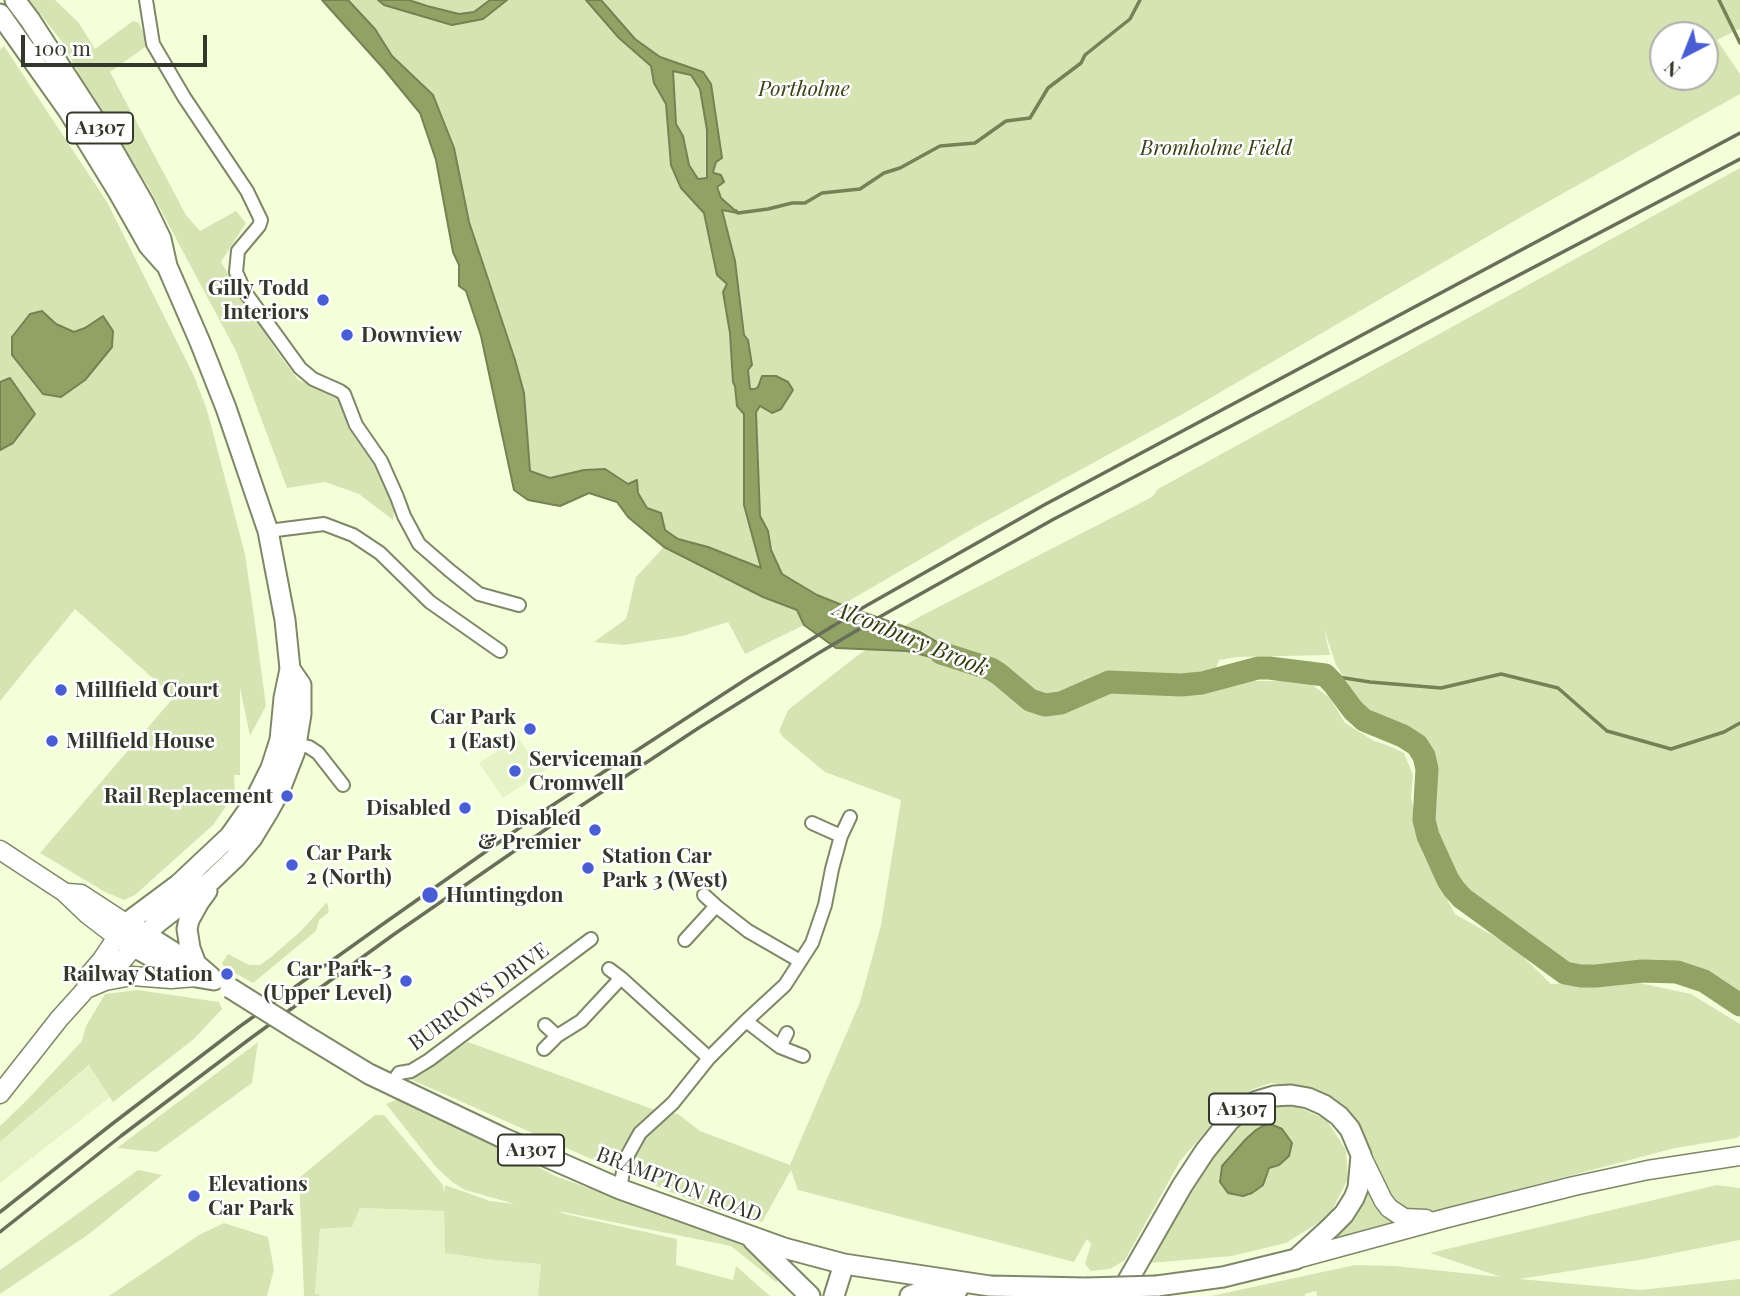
<!DOCTYPE html>
<style>
body{margin:0}
#map{position:relative;width:1740px;height:1296px;overflow:hidden;background:#f4ffda;font-family:"Playfair Display",serif}
canvas{display:block}
.north{position:absolute;left:1649px;top:21px;width:70px;height:70px;box-sizing:border-box;background:#fff;border:2px solid #aeafaa;border-radius:50%;rotate:222deg;font-size:19px;font-weight:700;line-height:28px;text-align:center;color:#34382a}
.north::after{content:'';display:block;margin:auto;width:24px;height:32px;background:#485ed2;clip-path:polygon(50% 0,100% 100%,50% 72%,0 100%)}
.scale{position:absolute;left:21px;top:35px;width:186px;height:32px;box-sizing:border-box;border:4px solid #34382a;border-top:0;padding-left:9px;font-size:21px;line-height:24px;white-space:nowrap;color:#34382a;-webkit-text-stroke:5px #fff;paint-order:stroke}
</style>
<div id="map">
<canvas width="1740" height="1296"></canvas>
<div class="north">N</div>
<div class="scale">100 m</div>
</div>
<script>
const ctx = document.querySelector('canvas').getContext('2d');
ctx.lineJoin = 'round';
function fillPath(path, color) {
  ctx.fillStyle = color;
  ctx.fill(path, 'evenodd');
}
function toPath(rows) {
  const path = new Path2D();
  for (const r of rows) {
    path.moveTo(r[0], r[1]);
    for (let i = 2; i < r.length; i += 2) path.lineTo(r[i], r[i + 1]);
  }
  return path;
}
function strokePath(path, color, width, dash) {
  ctx.strokeStyle = color;
  ctx.lineWidth = width;
  ctx.lineCap = dash ? 'butt' : 'round';
  ctx.setLineDash(dash || []);
  ctx.stroke(path);
}
function label(font, color, halo, rows, align = 'center') {
  ctx.font = font + ' "Playfair Display",serif';
  ctx.lineWidth = 5;
  ctx.setLineDash([]);
  ctx.textBaseline = 'middle';
  ctx.strokeStyle = halo;
  ctx.fillStyle = color;
  for (const [text, x, y, turn = 0] of rows) {
    ctx.save();
    ctx.translate(x, y);
    ctx.rotate((+turn || 0) * Math.PI / 180);
    ctx.textAlign = isNaN(turn) ? turn : align;
    if (halo) ctx.strokeText(text, 0, 0);
    ctx.fillText(text, 0, 0);
    ctx.restore();
  }
}
const built = toPath([
 [518,737,537,765,544,761,549,768,503,798,479,763],
 [90,1065,110,1097,0,1183,0,1142],
 [360,1208,444,1211,445,1253,493,1260,541,1264,538,1296,322,1296,315,1295,320,1229,352,1227]
]);
const green = toPath([
 [29,0,55,0,79,23,95,49,133,21,139,23,148,45,110,72,186,215,200,231,236,211,246,223,221,262,276,350,298,380,338,395,349,429,372,461,395,503,393,520,359,494,325,482,287,488,236,351,148,186,83,83,63,43],
 [347,0,378,0,384,5,483,19,507,0,586,0,619,38,651,66,655,83,666,104,671,165,681,188,704,213,727,284,723,292,730,333,737,406,744,414,744,505,761,568,708,547,678,539,665,530,661,514,647,508,638,493,629,485,584,470,550,478,529,471,524,393,515,360,472,240,454,148,433,95,392,56,375,29],
 [409,0,490,0,474,12,460,15],
 [601,0,1740,0,1740,30,1739,29,1717,40,1740,74,1740,94,1528,213,1188,411,974,528,842,605,817,595,782,575,771,550,768,531,760,516,756,412,758,386,755,389,750,389,748,370,752,365,748,340,744,335,722,209,737,212,721,198,717,187,724,182,713,171,716,162,702,72,660,57,635,39],
 [1663,35,1705,35,1705,77,1663,77],
 [4,46,107,202,194,376,207,410,245,554,253,609,266,706,250,736,240,688,240,775,234,775,235,793,213,825,135,895,124,900,105,892,40,853,174,697,75,609,0,701,0,50],
 [673,71,691,75,700,89,707,130,707,178,698,179,689,165,683,136,676,124],
 [1740,168,1740,998,1697,970,1670,964,1568,966,1459,888,1429,823,1434,766,1416,736,1361,704,1336,665,1324,629,1330,655,1238,657,1219,660,1211,684,1239,681,1307,681,1330,698,1345,723,1374,741,1387,745,1404,753,1413,775,1411,797,1423,854,1455,914,1513,947,1551,984,1625,980,1691,994,1740,1024,1740,1135,1737,1138,1675,1148,1429,1213,1399,1207,1381,1179,1361,1127,1313,1089,1271,1083,1253,1089,1226,1108,1180,1161,1125,1260,1110,1269,1091,1271,1085,1264,1091,1244,1087,1239,1074,1262,798,1190,791,1170,762,1222,708,1207,614,1169,410,1079,468,1042,655,1110,678,1114,700,1131,790,1165,860,1002,881,925,901,800,825,772,783,737,779,731,788,710,858,655,919,617,1152,497,1158,489],
 [664,547,763,597,798,610,804,625,745,654,728,622,683,636,624,645,594,642,626,619,636,577],
 [327,902,329,912,319,920,316,931,253,983,224,967,222,963,228,954,249,965,260,965,271,957,301,931],
 [138,990,219,1002,222,1009,194,1039,113,1102,89,1065,0,1142,0,1126,26,1101,82,1041,86,1026,105,994],
 [258,1042,252,1083,157,1152,117,1148],
 [401,1098,500,1146,555,1176,745,1244,781,1277,776,1282,731,1246,558,1211,565,1214,677,1239,676,1265,733,1280,736,1266,770,1296,538,1296,541,1264,493,1260,445,1253,444,1211,360,1208,352,1227,320,1229,315,1294,322,1296,304,1296,299,1178,375,1115,384,1115,443,1185,444,1193,445,1185,490,1201,515,1204,465,1190,452,1182,436,1167,386,1104],
 [1275,1103,1300,1108,1326,1119,1346,1150,1348,1179,1329,1216,1286,1243,1232,1256,1150,1263,1182,1199,1237,1118],
 [138,1170,162,1175,89,1234,0,1294,0,1270],
 [1367,1182,1402,1226,1326,1243,1342,1231,1356,1216,1364,1197],
 [1717,1185,1740,1188,1740,1240,1645,1259,1520,1279,1641,1290,1740,1279,1740,1296,1317,1296,1316,1291,1305,1294,1305,1296,1211,1296,1355,1265,1395,1266,1501,1277,1430,1253],
 [224,1223,268,1237,274,1270,267,1296,109,1296,199,1235]
]);
const water = toPath([
 [322,0,348,0,375,29,392,56,433,95,454,148,469,222,515,360,524,393,530,471,550,478,584,470,605,469,628,484,637,480,638,493,647,508,661,513,665,530,678,539,708,547,761,568,744,505,744,414,737,406,735,386,733,382,730,333,723,292,727,284,717,275,704,213,681,188,671,165,666,104,654,83,651,66,619,38,586,0,601,0,635,39,660,57,703,72,711,84,722,158,716,162,713,172,714,173,721,175,724,182,717,187,721,198,738,213,722,210,735,261,744,335,748,340,752,365,748,370,750,389,755,389,758,387,762,376,776,376,788,382,793,390,781,409,772,413,760,406,756,412,760,516,768,531,771,550,782,574,817,595,842,605,920,632,987,671,907,651,836,648,804,625,797,610,763,597,664,547,628,517,617,502,589,493,560,506,528,500,514,490,481,336,466,291,459,286,459,265,453,252,436,160,420,113,383,68,322,0],
 [673,71,691,75,700,89,707,130,707,178,698,179,689,165,683,136,676,124,673,71],
 [378,0,409,0,427,6,459,14,474,12,490,0,507,0,483,19,452,25,384,5,378,0],
 [42,311,56,324,74,332,85,328,103,316,113,331,112,347,85,380,61,397,43,394,12,355,12,337,30,314,42,311],
 [10,378,35,414,13,443,0,450,0,382,10,378],
 [1268,1123,1282,1129,1292,1143,1289,1156,1279,1165,1269,1168,1263,1185,1252,1193,1243,1196,1228,1193,1220,1182,1222,1166,1246,1139,1256,1130,1268,1123]
]);
const stream = toPath([
 [1719,0,1740,43],
 [736,211,738,213,768,209,792,203,805,203,822,193,860,189,884,173,900,168,940,146,975,143,1006,121,1030,118,1048,88,1081,63,1085,55,1130,19,1140,0],
 [1325,675,1370,682,1441,688,1501,674,1558,688,1607,731,1671,749,1724,732,1740,723]
]);
const river = toPath([
 [941,653,991,669,999,674,1030,700,1045,705,1061,703,1109,682,1181,685,1202,683,1258,668,1269,668,1325,675,1333,683,1353,710,1364,720,1403,736,1417,745,1424,756,1427,769,1424,820,1428,836,1448,880,1454,889,1462,898,1565,973,1581,976,1596,976,1642,971,1677,972,1704,981,1740,1005]
]);
const minor = toPath([
 [146,0,153,44,184,97,247,191,261,220,259,226,238,251,236,272,245,292,300,368,313,379,340,391,344,394,356,425,381,461,397,497,404,516,419,544,449,570,479,594,519,605],
 [268,531,324,524,353,535,380,553,430,602,500,651],
 [291,743,309,747,318,753,343,785],
 [841,836,850,817],
 [704,895,716,906],
 [685,940,716,906,748,931,800,961],
 [609,969,621,978],
 [746,1021,780,1047,803,1056],
 [545,1025,557,1036],
 [780,1047,787,1033],
 [544,1049,557,1036,581,1021,621,978,709,1058],
 [391,1085,399,1073,411,1071,429,1060,591,939],
 [620,1189,625,1160,640,1133,673,1103,709,1058,746,1021,785,985,812,943,825,905,832,869,841,836,812,823]
]);
const secondary = toPath([
 [0,850,64,892,87,914,117,937,101,961,87,977,86,989],
 [68,893,81,894,127,924],
 [105,981,133,948],
 [0,1094,59,1019,86,989,105,981,132,976,171,979,196,977],
 [1361,1155,1383,1200,1389,1208,1404,1218,1426,1219],
 [1296,1259,1447,1218,1574,1186,1648,1170,1740,1156]
]);
const primary = toPath([
 [15,0,30,20,102,131,144,204,161,239,167,266,200,342,226,408,268,531,285,620,290,669,284,698,280,740,271,768,254,802,230,836,179,884,132,919,117,937,171,968,196,977,214,980],
 [0,14,68,110,119,193,149,246,164,263],
 [137,929,178,955,196,964,211,977],
 [133,948,156,924,212,880,235,858,252,838,269,810,279,792,295,751,301,714,301,685,290,669],
 [196,964,190,948,187,929,189,920,199,902,207,891],
 [300,1032,369,1074,501,1137,620,1189,784,1248,844,1264,990,1286,1086,1288],
 [753,1240,810,1296],
 [834,1296,844,1264],
 [910,1296,918,1293,958,1289],
 [1119,1296,1182,1186,1205,1151,1229,1121,1242,1109,1257,1101,1274,1096,1291,1095,1308,1098,1324,1105,1339,1116,1350,1129,1361,1155,1358,1188,1354,1198,1344,1214,1331,1227,1296,1259,1223,1277,1157,1286]
]);
const rail = toPath([
 [0,1212,112,1124,239,1027,383,924,542,812,748,678,864,607,1044,505,1740,133],
 [0,1232,121,1136,251,1038,393,935,552,825,697,729,817,654,883,615,1054,519,1740,159]
]);
const primaryBridge = toPath([
 [230,988,300,1032],
 [1086,1288,1157,1286]
]);
const markers = [
 [323,300,7,"#485ed2"],
 [347,335,7,"#485ed2"],
 [61,690,7,"#485ed2"],
 [530,729,7,"#485ed2"],
 [52,741,7,"#485ed2"],
 [515,771,7,"#485ed2"],
 [287,796,7,"#485ed2"],
 [465,808,7,"#485ed2"],
 [595,830,7,"#485ed2"],
 [292,865,7,"#485ed2"],
 [588,868,7,"#485ed2"],
 [430,895,9,"#485ed2"],
 [227,974,7,"#485ed2"],
 [406,981,7,"#485ed2"],
 [194,1196,7,"#485ed2"]
];
const shields = [
 [100,128,66],
 [1242,1109,66],
 [531,1150,66]
];
const shieldNames = [
 ["A1307",100,128],
 ["A1307",1242,1109],
 ["A1307",531,1150]
];
const parkNames = [
 ["Portholme",804,89],
 ["Bromholme Field",1216,148]
];
const poiNames = [
 ["Gilly Todd",309,288,"right"],
 ["Interiors",309,312,"right"],
 ["Downview",361,335],
 ["Millfield Court",75,690],
 ["Car Park",516,717,"right"],
 ["1 (East)",516,741,"right"],
 ["Millfield House",66,741],
 ["Serviceman",529,759],
 ["Cromwell",529,783],
 ["Rail Replacement",273,796,"right"],
 ["Disabled",451,808,"right"],
 ["Disabled",581,818,"right"],
 ["& Premier",581,842,"right"],
 ["Car Park",306,853],
 ["2 (North)",306,877],
 ["Station Car",602,856],
 ["Park 3 (West)",602,880],
 ["Huntingdon",446,895],
 ["Car Park-3",392,969,"right"],
 ["(Upper Level)",392,993,"right"],
 ["Railway Station",213,974,"right"],
 ["Elevations",208,1184],
 ["Car Park",208,1208]
];
const streetNames = [
 ["BURROWS DRIVE",479,997,-36],
 ["BRAMPTON ROAD",679,1185,21]
];
const waterNames = [
 ["Alconbury Brook",911,639,22]
];
fillPath(built, '#e6f3c7');
fillPath(green, '#d6e4b3');
fillPath(water, '#91a265');
strokePath(water, '#758253', 2);
strokePath(stream, '#758253', 3.5);
strokePath(river, '#91a265', 23);
strokePath(minor, '#7e8767', 16);
strokePath(secondary, '#7e8767', 21);
strokePath(primary, '#7e8767', 23);
strokePath(minor, '#fff', 12);
strokePath(secondary, '#fff', 18);
strokePath(primary, '#fff', 19);
strokePath(rail, '#686e5a', 3.5);
strokePath(primaryBridge, '#7e8767', 23, []);
strokePath(primaryBridge, '#fff', 19);
for (const [x, y, r, color] of markers) {
  const dot = new Path2D();
  dot.arc(x, y, r, 0, 2 * Math.PI);
  ctx.fillStyle = color;
  ctx.fill(dot);
  strokePath(dot, '#fff', 2.5);
}
for (const [x, y, w] of shields) {
  const box = new Path2D();
  box.roundRect(x - w / 2, y - 15.5, w, 31, 5);
  ctx.fillStyle = '#fff';
  ctx.fill(box);
  strokePath(box, '#34382a', 2);
}
label('bold 19px', '#34382a', null, shieldNames);
label('italic 21px', '#384215', '#fff', parkNames);
label('bold 21px', '#34382a', '#fff', poiNames, 'left');
label('21px', '#34382a', '#fff', streetNames);
label('italic 23px', '#323d0e', '#fff', waterNames);
</script>
